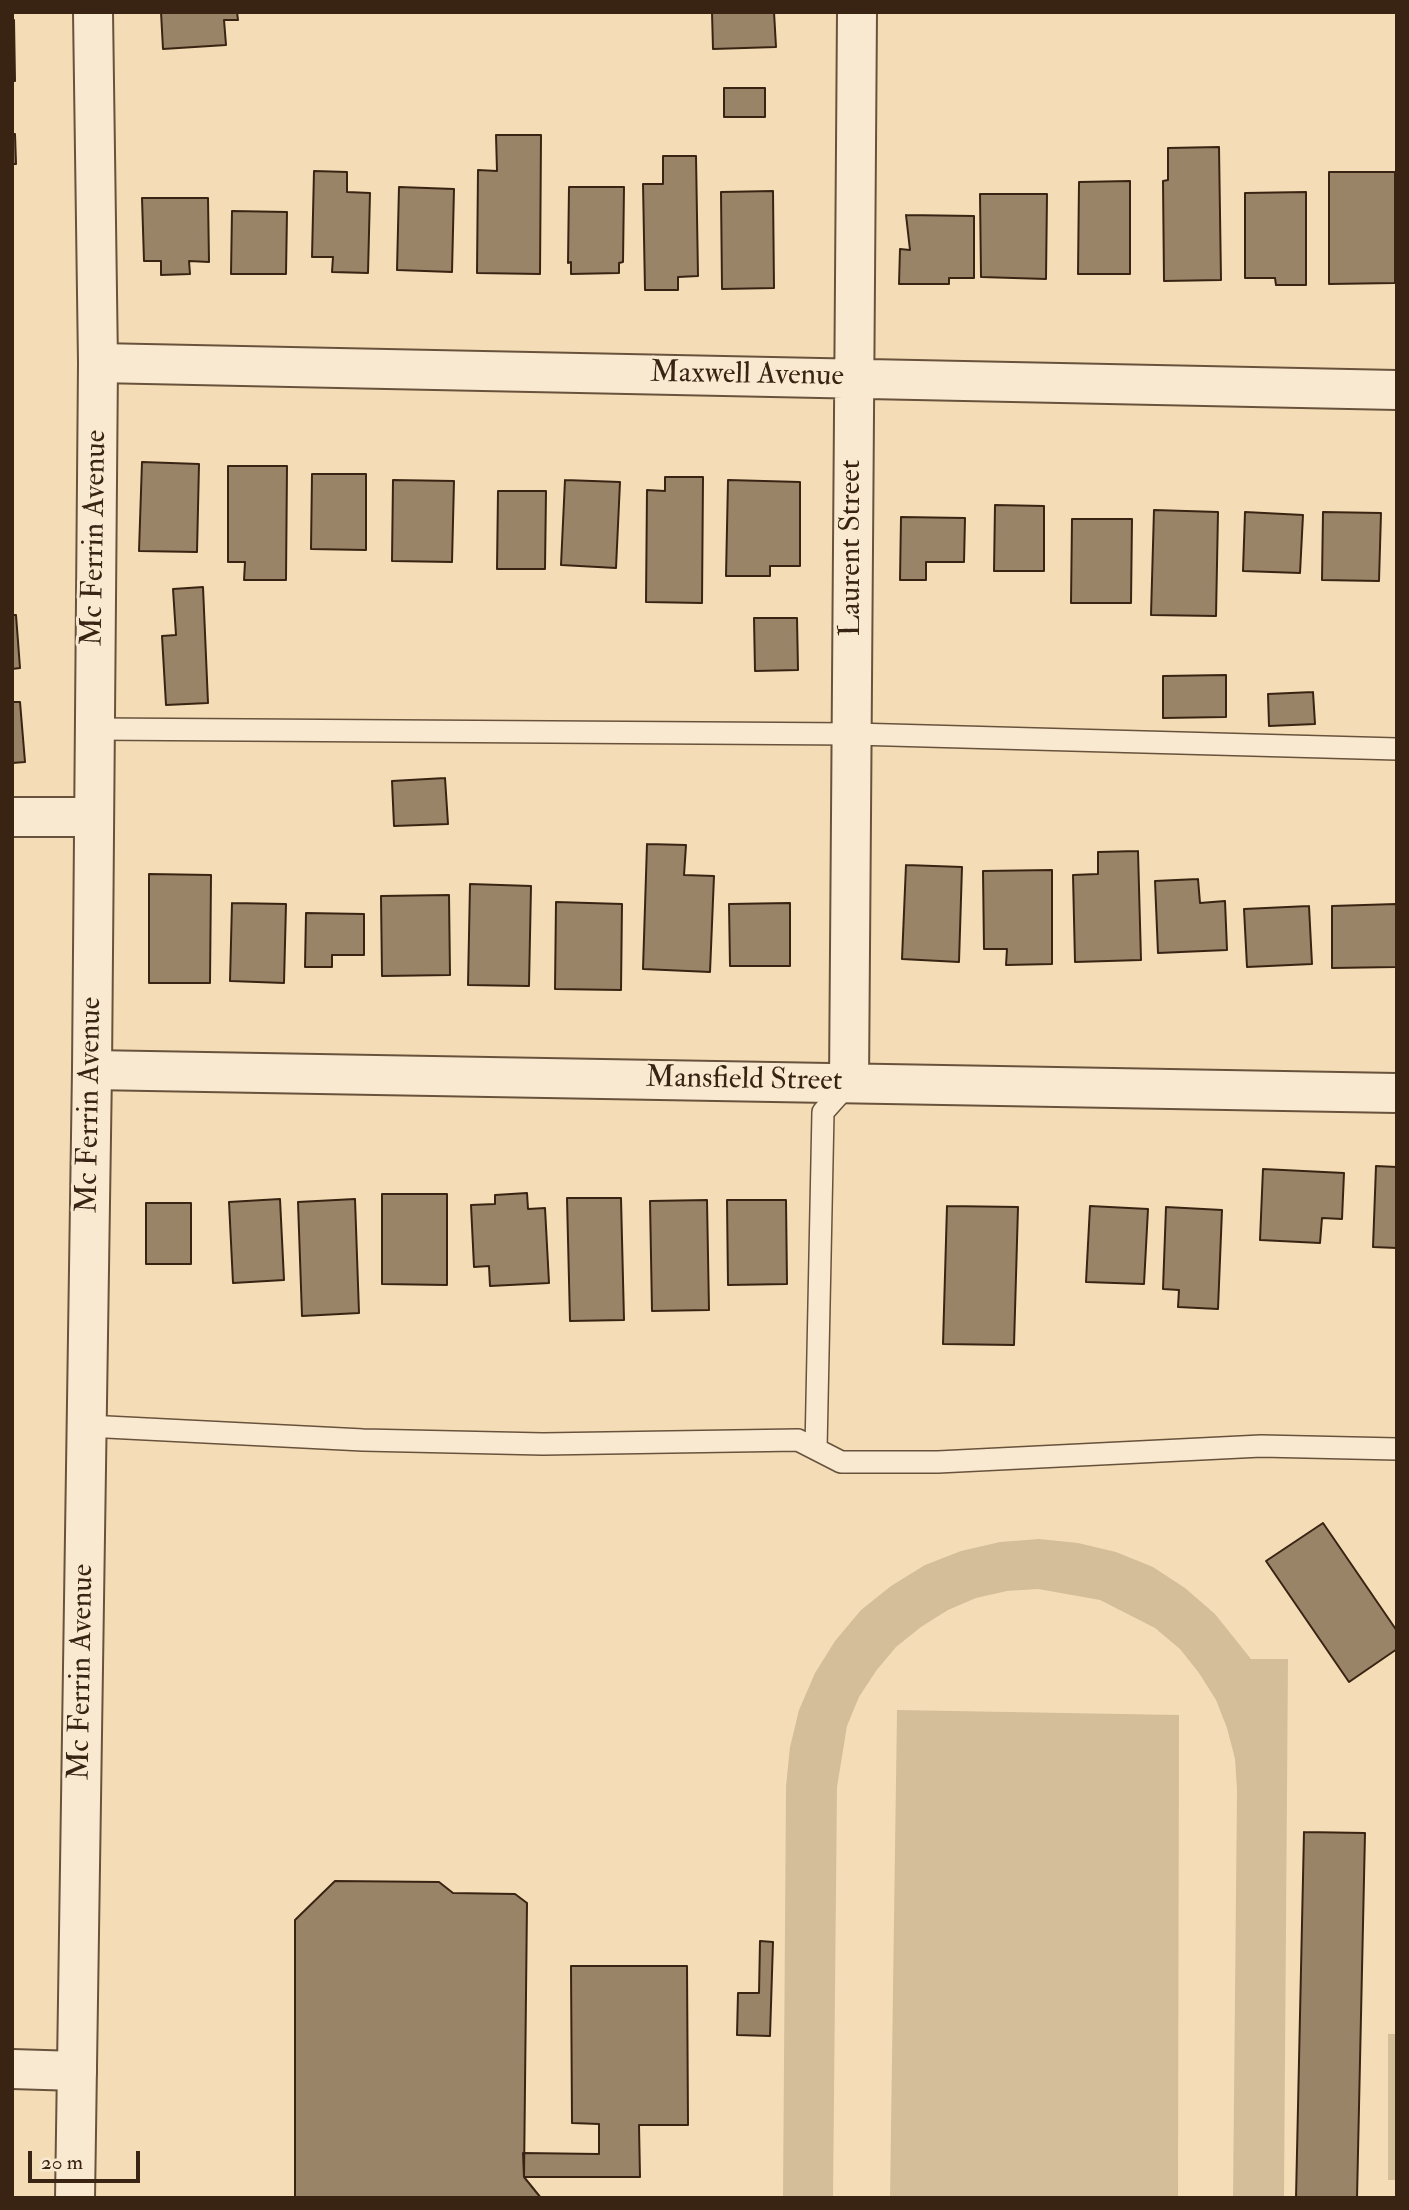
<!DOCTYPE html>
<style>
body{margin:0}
#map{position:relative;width:1409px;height:2210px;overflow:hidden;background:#f4ddb6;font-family:"IM FELL Double Pica",serif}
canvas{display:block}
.frame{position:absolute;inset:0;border:14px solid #392414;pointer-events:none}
.scale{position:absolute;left:28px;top:2151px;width:112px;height:32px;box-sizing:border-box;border:4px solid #392414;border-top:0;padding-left:9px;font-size:21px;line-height:24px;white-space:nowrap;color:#392414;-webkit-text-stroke:5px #f8e9d0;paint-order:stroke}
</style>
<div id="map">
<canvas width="1409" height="2210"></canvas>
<div class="frame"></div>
<div class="scale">20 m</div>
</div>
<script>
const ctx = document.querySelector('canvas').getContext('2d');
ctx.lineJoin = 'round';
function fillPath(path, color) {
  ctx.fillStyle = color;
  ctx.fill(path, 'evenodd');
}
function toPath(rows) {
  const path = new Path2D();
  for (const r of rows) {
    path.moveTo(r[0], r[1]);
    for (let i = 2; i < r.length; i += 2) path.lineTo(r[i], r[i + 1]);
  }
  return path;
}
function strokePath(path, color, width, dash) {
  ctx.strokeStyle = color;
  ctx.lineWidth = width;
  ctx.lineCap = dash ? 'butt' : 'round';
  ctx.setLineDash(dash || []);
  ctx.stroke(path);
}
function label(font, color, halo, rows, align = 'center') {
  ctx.font = font + ' "IM FELL Double Pica",serif';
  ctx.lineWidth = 6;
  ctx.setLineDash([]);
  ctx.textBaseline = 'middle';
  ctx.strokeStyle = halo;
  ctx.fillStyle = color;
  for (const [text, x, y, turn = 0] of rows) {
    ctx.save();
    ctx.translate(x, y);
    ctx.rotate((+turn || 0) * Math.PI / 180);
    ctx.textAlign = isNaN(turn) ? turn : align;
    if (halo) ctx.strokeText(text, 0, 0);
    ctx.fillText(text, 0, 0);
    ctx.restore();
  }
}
const green = toPath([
 [1039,1539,1078,1543,1116,1552,1153,1567,1185,1588,1215,1614,1251,1659,1288,1659,1284,2198,1233,2198,1237,1790,1235,1759,1227,1728,1216,1700,1199,1673,1180,1649,1155,1628,1100,1600,1038,1589,1007,1591,976,1598,948,1610,921,1627,896,1647,876,1671,859,1697,847,1726,837,1787,833,2198,783,2198,786,1786,790,1747,799,1710,815,1673,835,1641,861,1610,891,1586,925,1565,961,1551,1000,1542],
 [897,1710,1179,1715,1178,2198,890,2198],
 [1388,2034,1397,2034,1397,2180,1388,2180]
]);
const building = toPath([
 [161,12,237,12,238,20,224,20,226,45,163,49,161,12],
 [712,12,774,12,776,47,713,49,712,12],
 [12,20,14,20,15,81,12,81,12,20],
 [724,88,765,88,765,117,724,117,724,88],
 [12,134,15,134,16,164,12,164,12,134],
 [496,135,541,135,540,274,477,273,478,170,497,171,496,135],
 [1219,147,1221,280,1164,281,1163,181,1168,180,1168,148,1219,147],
 [663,156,696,156,698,276,678,277,678,290,645,290,643,184,663,184,663,156],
 [314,171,347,172,347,192,370,193,368,273,332,272,333,257,312,257,314,171],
 [1329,172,1395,172,1395,283,1329,284,1329,172],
 [1130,181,1130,274,1078,274,1079,182,1130,181],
 [399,187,454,189,452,272,397,270,399,187],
 [569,187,624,187,623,262,619,263,619,273,571,274,571,262,568,263,569,187],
 [773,191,774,288,722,289,721,192,773,191],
 [1306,192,1306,285,1276,285,1275,278,1245,278,1245,193,1306,192],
 [980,194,1047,194,1046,279,981,277,980,194],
 [142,198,208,198,209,262,189,261,190,274,161,275,161,261,144,261,142,198],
 [232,211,287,212,286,274,231,274,232,211],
 [906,215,974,216,974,278,949,278,949,284,899,284,900,249,910,250,906,215],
 [142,462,199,464,197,552,139,551,142,462],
 [228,466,287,466,286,580,244,580,245,562,228,562,228,466],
 [312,474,366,474,366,550,311,549,312,474],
 [665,477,703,477,702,603,646,602,647,490,665,491,665,477],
 [393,480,454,481,452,562,392,561,393,480],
 [565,480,620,482,616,568,561,565,565,480],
 [728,480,800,482,800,566,770,566,770,576,726,576,728,480],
 [498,491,546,491,545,569,497,569,498,491],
 [995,505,1044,506,1044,571,994,571,995,505],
 [1154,510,1218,512,1216,616,1151,615,1154,510],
 [1245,512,1303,515,1300,573,1243,571,1245,512],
 [1323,512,1381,513,1379,581,1322,580,1323,512],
 [901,517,965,518,964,562,926,562,926,580,900,580,901,517],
 [1072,519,1132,519,1131,603,1071,603,1072,519],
 [203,587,208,703,166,705,162,636,176,635,173,589,203,587],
 [12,615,16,615,20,668,12,669,12,615],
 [754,618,797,618,798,670,755,671,754,618],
 [1226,675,1226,717,1163,718,1163,676,1226,675],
 [1313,692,1315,724,1269,726,1268,694,1313,692],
 [12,702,20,702,25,762,12,763,12,702],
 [445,778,448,824,394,826,392,781,445,778],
 [647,844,686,845,684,875,714,876,710,972,643,969,647,844],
 [1138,851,1141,960,1075,962,1073,875,1098,874,1098,852,1138,851],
 [906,865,962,867,959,962,902,959,906,865],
 [1052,870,1052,964,1006,965,1007,949,984,949,983,871,1052,870],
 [149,874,211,875,210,983,149,983,149,874],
 [1198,879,1200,903,1225,901,1227,950,1158,953,1155,881,1198,879],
 [470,884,531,886,529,986,468,985,470,884],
 [449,895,450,975,382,976,381,896,449,895],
 [556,902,622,904,621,990,555,989,556,902],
 [232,903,286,904,284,983,230,981,232,903],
 [790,903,790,966,730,966,729,904,790,903],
 [1396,904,1396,967,1332,968,1332,906,1396,904],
 [1309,906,1312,964,1247,967,1244,909,1309,906],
 [306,913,364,914,364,955,332,955,332,967,305,967,306,913],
 [1376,1166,1397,1167,1397,1248,1373,1247,1376,1166],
 [1263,1169,1344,1173,1342,1219,1322,1218,1320,1243,1260,1240,1263,1169],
 [527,1193,528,1209,545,1208,549,1283,490,1286,489,1266,474,1267,471,1205,495,1204,495,1195,527,1193],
 [382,1194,447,1194,447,1285,382,1284,382,1194],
 [567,1198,621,1198,624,1320,570,1321,567,1198],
 [280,1199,284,1280,233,1283,229,1202,280,1199],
 [355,1199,359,1313,302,1316,298,1202,355,1199],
 [707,1200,709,1310,652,1311,650,1201,707,1200],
 [727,1200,786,1200,787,1284,728,1285,727,1200],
 [146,1203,191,1203,191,1264,146,1264,146,1203],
 [947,1206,1018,1207,1014,1345,943,1344,947,1206],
 [1090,1206,1148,1209,1144,1284,1086,1282,1090,1206],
 [1166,1207,1222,1210,1218,1309,1178,1307,1179,1290,1163,1289,1166,1207],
 [1323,1523,1397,1631,1397,1649,1349,1682,1266,1561,1323,1523],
 [1304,1832,1365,1833,1357,2198,1296,2198,1304,1832],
 [335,1881,439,1882,453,1893,515,1894,527,1903,524,2177,541,2198,295,2198,295,1920,335,1881],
 [760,1941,773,1942,770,2036,737,2035,738,1993,759,1993,760,1941],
 [571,1966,687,1966,688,2125,639,2125,640,2177,524,2177,523,2153,599,2154,599,2124,572,2123,571,1966]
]);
const service = toPath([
 [94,729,854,734,1397,749],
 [87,1426,363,1440,543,1444,798,1440,841,1462,938,1462,1261,1446,1397,1449],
 [816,1449,823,1112,849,1083]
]);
const minor = toPath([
 [98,363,1397,390],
 [12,817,94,817],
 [92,1070,1397,1093],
 [849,1083,857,12],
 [12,2069,77,2071]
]);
const tertiary = toPath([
 [75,2198,92,1070,98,363,93,12]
]);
const streetNames = [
 ["Maxwell Avenue",747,376,1],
 ["Mc Ferrin Avenue",96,538,-89],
 ["Laurent Street",853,548,-90],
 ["Mansfield Street",744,1081,1],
 ["Mc Ferrin Avenue",91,1105,-89],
 ["Mc Ferrin Avenue",83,1672,-89]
];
fillPath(green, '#d4be9a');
fillPath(building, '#9a8468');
strokePath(building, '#392414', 2);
strokePath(service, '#68523c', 24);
strokePath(minor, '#68523c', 42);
strokePath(tertiary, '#68523c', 42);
strokePath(service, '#f8e9d0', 21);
strokePath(minor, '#f8e9d0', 38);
strokePath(tertiary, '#f8e9d0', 38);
label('30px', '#392414', '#f8e9d0', streetNames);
</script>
